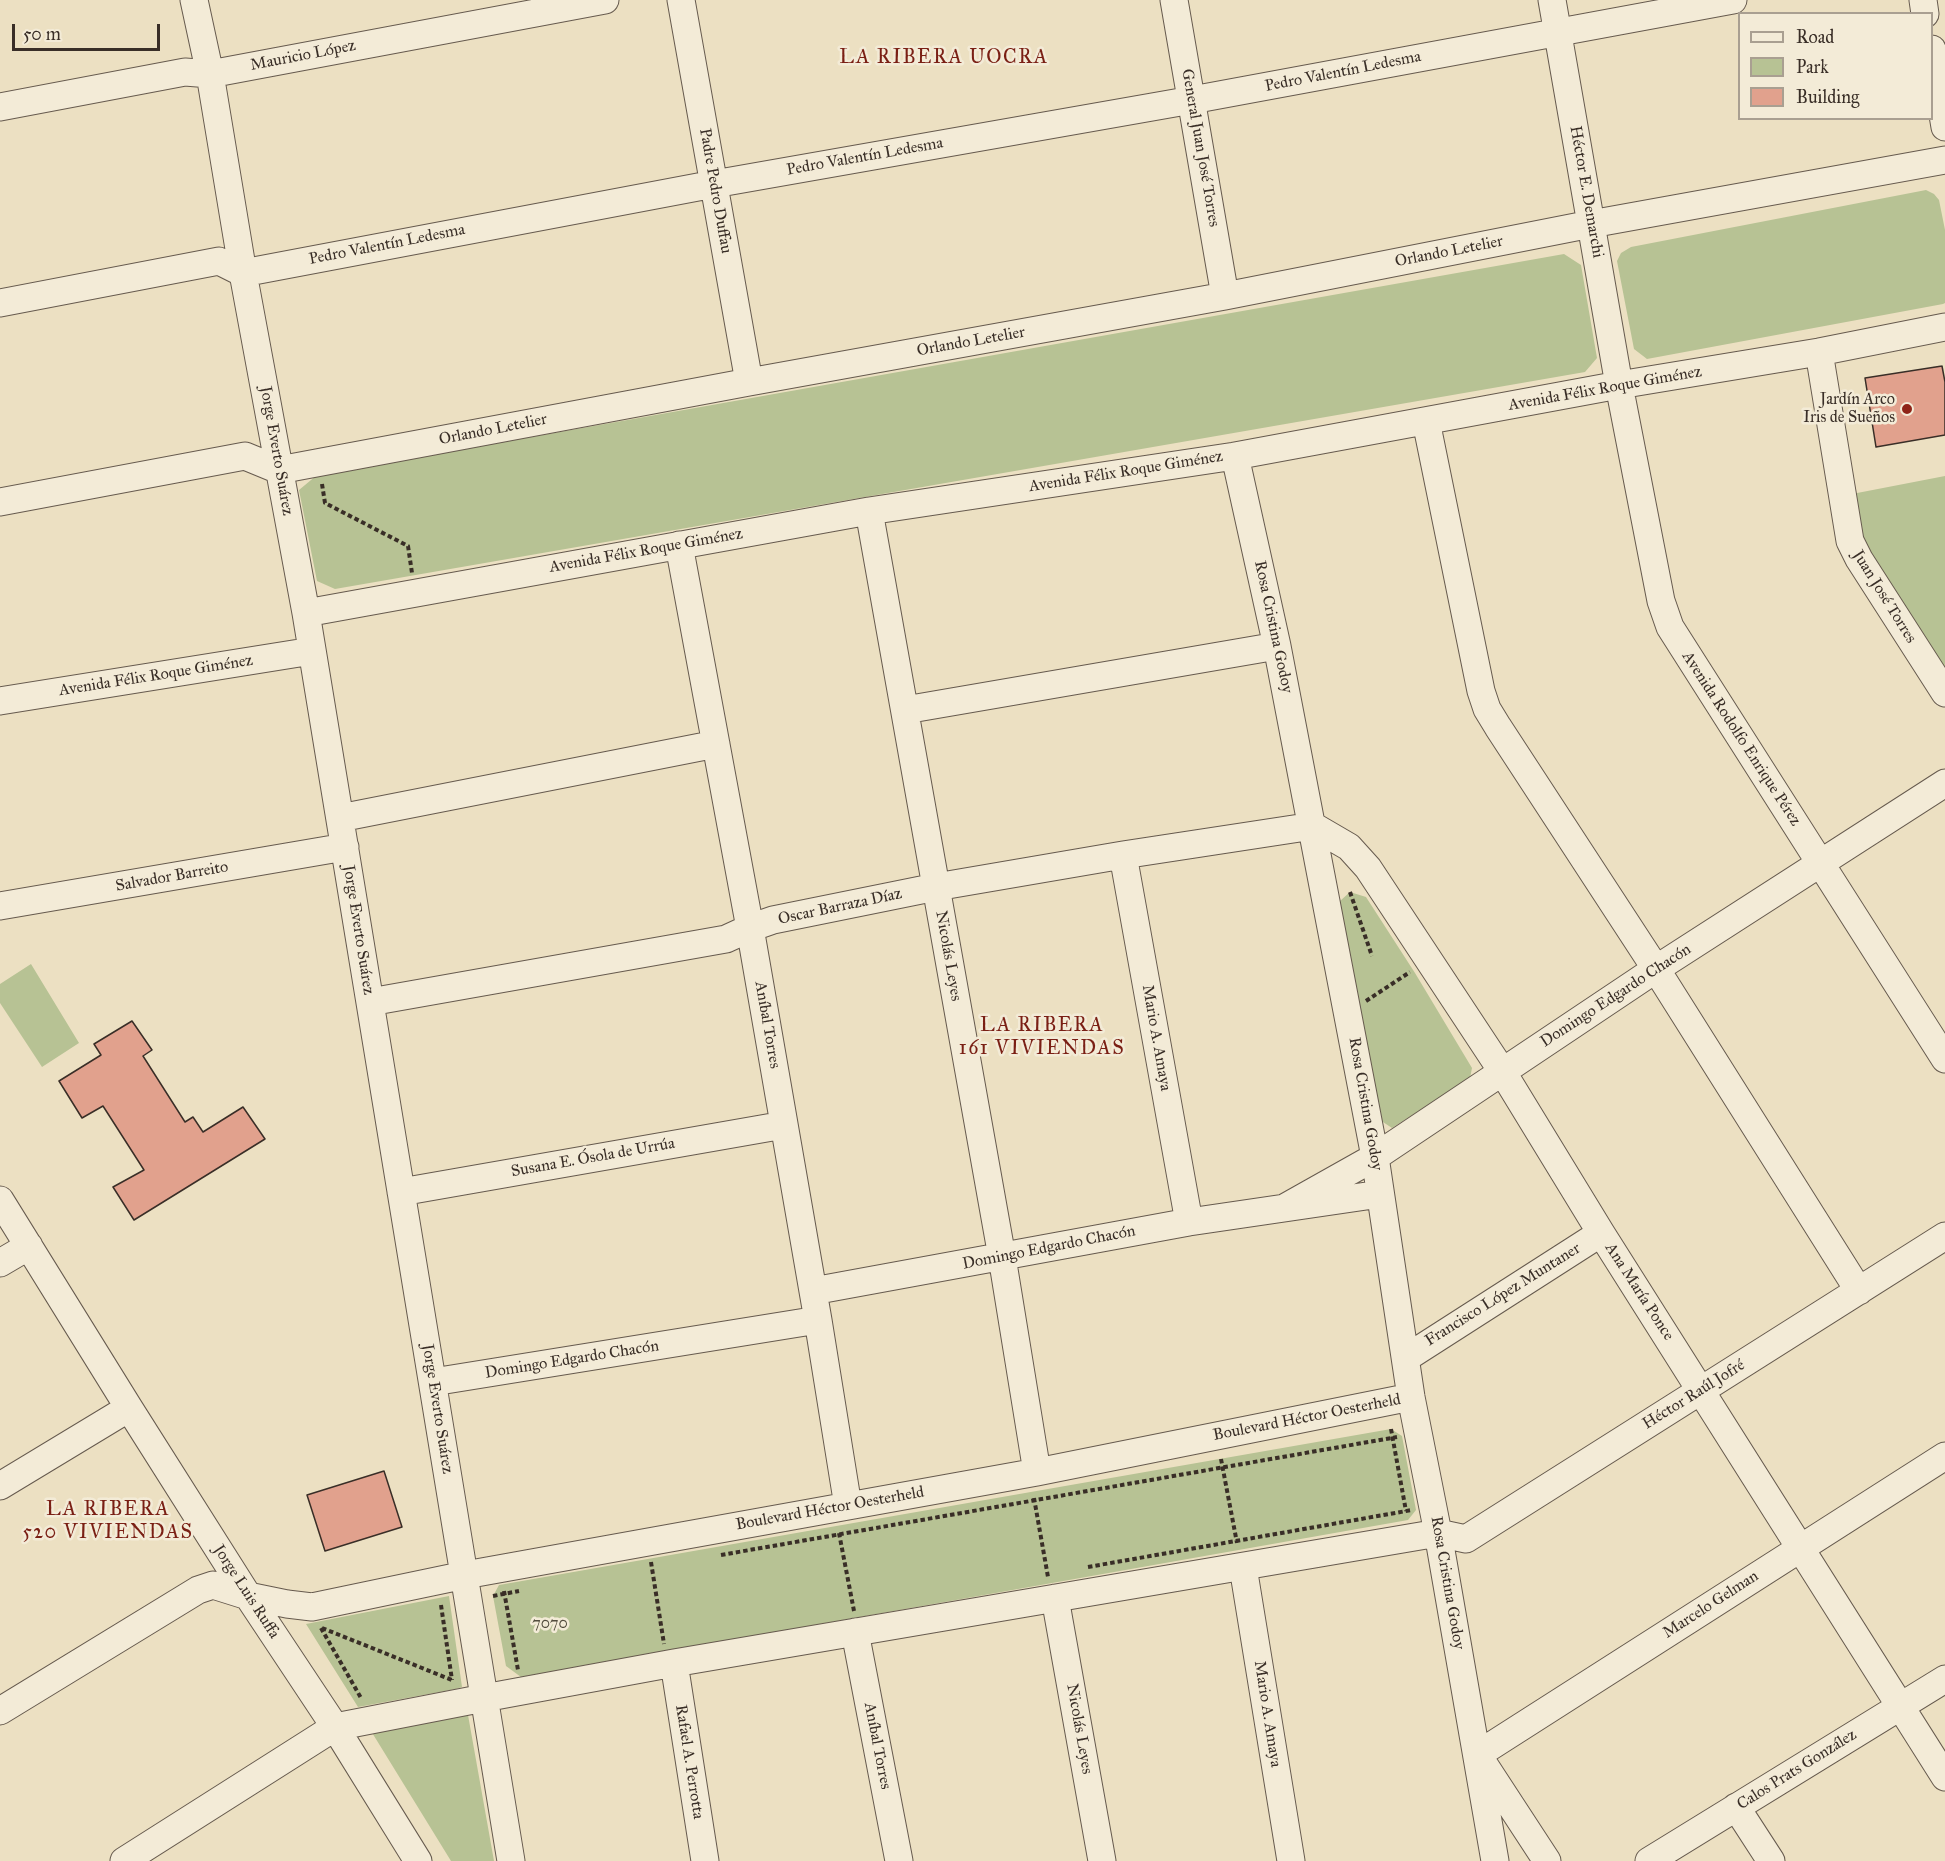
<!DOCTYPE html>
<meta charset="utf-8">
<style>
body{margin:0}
#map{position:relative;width:1945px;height:1861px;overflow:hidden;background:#ece0c2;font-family:"IM FELL Great Primer",serif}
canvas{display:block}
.legend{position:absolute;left:1738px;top:12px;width:195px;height:108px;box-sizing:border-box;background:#f3ebd7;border:2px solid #a99f91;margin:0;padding:8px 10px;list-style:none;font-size:18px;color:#392e27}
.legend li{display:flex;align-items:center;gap:12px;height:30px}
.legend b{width:30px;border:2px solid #a99f91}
.scale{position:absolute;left:12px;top:24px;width:148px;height:27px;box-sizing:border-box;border:3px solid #392e27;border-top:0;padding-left:8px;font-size:18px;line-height:21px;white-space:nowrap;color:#392e27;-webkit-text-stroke:4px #f3ebd7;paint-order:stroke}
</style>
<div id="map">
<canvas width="1945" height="1861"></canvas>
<ul class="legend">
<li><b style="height:8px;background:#f3ebd7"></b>Road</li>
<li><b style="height:16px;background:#b7c294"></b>Park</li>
<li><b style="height:16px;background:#e1a18d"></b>Building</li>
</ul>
<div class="scale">50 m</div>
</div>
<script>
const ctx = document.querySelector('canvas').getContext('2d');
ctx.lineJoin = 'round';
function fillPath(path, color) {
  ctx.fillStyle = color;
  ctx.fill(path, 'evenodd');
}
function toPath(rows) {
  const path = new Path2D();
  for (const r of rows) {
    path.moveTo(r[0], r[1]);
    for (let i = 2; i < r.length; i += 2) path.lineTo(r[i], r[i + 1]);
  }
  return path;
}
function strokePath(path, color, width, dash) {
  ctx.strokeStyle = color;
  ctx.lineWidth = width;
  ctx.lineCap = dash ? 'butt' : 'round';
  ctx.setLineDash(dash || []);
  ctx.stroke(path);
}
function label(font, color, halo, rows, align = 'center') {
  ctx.font = font + ' "IM FELL Great Primer",serif';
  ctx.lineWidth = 5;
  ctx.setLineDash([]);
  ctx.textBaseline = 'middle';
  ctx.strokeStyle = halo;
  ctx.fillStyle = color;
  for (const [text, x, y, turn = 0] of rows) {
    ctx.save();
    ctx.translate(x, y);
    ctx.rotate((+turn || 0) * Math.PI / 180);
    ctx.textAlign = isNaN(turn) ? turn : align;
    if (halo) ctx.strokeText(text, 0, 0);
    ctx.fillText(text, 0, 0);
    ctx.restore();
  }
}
const green = toPath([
 [1926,190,1934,194,1939,200,1945,230,1945,303,1943,304,1647,359,1634,349,1617,261,1621,253,1631,247],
 [1564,254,1581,265,1597,358,1585,372,335,589,317,581,299,490,317,475],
 [1945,476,1945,671,1863,542,1852,494],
 [1350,892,1366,897,1415,973,1472,1068,1470,1078,1392,1128,1377,1118,1340,901],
 [31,964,79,1043,42,1067,0,1003,0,984],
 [1391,1429,1402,1436,1416,1510,1408,1520,521,1677,506,1666,493,1596,499,1585],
 [449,1596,462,1687,456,1689,358,1707,306,1624],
 [468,1715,494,1861,451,1861,371,1731]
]);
const building = toPath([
 [1942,366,1945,382,1945,435,1876,447,1865,378,1942,366],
 [132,1021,152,1050,143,1056,185,1122,193,1117,203,1132,243,1107,265,1139,134,1220,113,1187,144,1170,103,1106,82,1118,59,1081,101,1055,94,1044,132,1021],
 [384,1471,402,1527,325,1551,307,1495,384,1471]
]);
const path = toPath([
 [322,484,325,503,408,546,412,573],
 [1350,892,1372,956],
 [1366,1001,1410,972],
 [1391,1429,1406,1511],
 [1221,1459,1237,1543],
 [1034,1498,1048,1577],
 [839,1533,854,1611],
 [721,1555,1397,1437],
 [651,1562,664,1644],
 [1088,1567,1412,1510],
 [504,1591,518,1670],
 [493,1596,519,1591],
 [441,1605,452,1680],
 [321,1628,361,1698],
 [322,1628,452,1680]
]);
const minor = toPath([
 [194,0,210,74,243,273,306,613,511,1861],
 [681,0,749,382],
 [1174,0,1225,296],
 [1552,0,1619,385,1661,601,1670,627,1945,1059],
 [1923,0,1925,14],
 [1932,49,1945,127],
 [0,107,185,72,210,74,605,0],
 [0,303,219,261,243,273,714,184,1192,100,1733,0],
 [1819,352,1850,541,1859,559,1945,693],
 [1426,421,1481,691,1487,709,1498,727,1656,969,1859,1291],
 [1235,456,1277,646,1375,1157,1411,1397,1438,1533,1495,1861],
 [0,502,245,456,279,470,749,382,1225,296,1591,224,1945,160],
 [869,511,1002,1257,1037,1472],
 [679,545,750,928,818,1320,848,1506],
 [306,613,869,511,1235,456,1619,385,1819,352,1945,327],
 [0,701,312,651],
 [905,710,1277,646],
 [340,818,716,744],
 [1123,855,1189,1222],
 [0,906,345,847],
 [370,1002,726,939,750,928,773,920,936,887,1123,855,1313,826,1349,847,1368,868,1502,1071,1601,1233,1945,1777],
 [401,1192,784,1125],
 [0,1200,129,1408,248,1596,335,1727,418,1861],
 [1286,1207,1375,1157,1656,969,1945,783],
 [0,1263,29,1246],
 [813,1291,1189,1222,1380,1194],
 [1406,1358,1601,1233],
 [433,1382,818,1320],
 [0,1486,129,1408],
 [1243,1567,1291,1861],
 [1055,1598,1102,1861],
 [855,1632,899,1861],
 [674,1663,705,1861],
 [0,1711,198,1590,213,1585,248,1596,287,1604,312,1607,465,1575,1037,1472,1411,1397],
 [1477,1755,1945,1456],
 [1483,1763,1547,1861],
 [1736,1807,1771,1861],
 [124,1861,335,1727,484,1698,674,1663,1438,1533,1466,1539,1945,1236],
 [1649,1861,1945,1679]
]);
const markers = [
 [1907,409,6,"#8f2418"]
];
const streetNames = [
 ["Mauricio López",303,56,-11],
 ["Pedro Valentín Ledesma",1343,72,-11],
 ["General Juan José Torres",1200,148,80],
 ["Pedro Valentín Ledesma",865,157,-10],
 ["Padre Pedro Duffau",715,191,80],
 ["Héctor E. Demarchi",1586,192,80],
 ["Pedro Valentín Ledesma",387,245,-11],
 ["Orlando Letelier",1449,252,-11],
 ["Orlando Letelier",971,342,-10],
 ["Avenida Félix Roque Giménez",1605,389,-10],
 ["Orlando Letelier",493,430,-11],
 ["Jorge Everto Suárez",276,451,80],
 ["Avenida Félix Roque Giménez",1126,472,-9],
 ["Avenida Félix Roque Giménez",646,551,-10],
 ["Juan José Torres",1884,597,58],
 ["Rosa Cristina Godoy",1273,627,78],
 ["Avenida Félix Roque Giménez",156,676,-9],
 ["Avenida Rodolfo Enrique Pérez",1741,739,57],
 ["Salvador Barreito",172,877,-10],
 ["Oscar Barraza Díaz",840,907,-12],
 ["Jorge Everto Suárez",358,930,81],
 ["Nicolás Leyes",948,956,80],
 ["Domingo Edgardo Chacón",1616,996,-33],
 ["Aníbal Torres",767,1025,80],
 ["Mario A. Amaya",1156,1038,80],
 ["Rosa Cristina Godoy",1365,1104,80],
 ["Susana E. Ósola de Urrúa",593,1158,-10],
 ["Domingo Edgardo Chacón",1049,1248,-11],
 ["Ana María Ponce",1639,1292,57],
 ["Francisco López Muntaner",1503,1295,-32],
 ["Domingo Edgardo Chacón",572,1360,-9],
 ["Héctor Raúl Jofré",1694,1395,-32],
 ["Jorge Everto Suárez",437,1409,81],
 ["Boulevard Héctor Oesterheld",1307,1418,-11],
 ["Boulevard Héctor Oesterheld",830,1509,-10],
 ["Rosa Cristina Godoy",1447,1583,80],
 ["Jorge Luis Ruffa",246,1592,57],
 ["Marcelo Gelman",1711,1605,-33],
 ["Mario A. Amaya",1267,1714,81],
 ["Nicolás Leyes",1079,1729,80],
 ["Aníbal Torres",877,1746,79],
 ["Rafael A. Perrotta",689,1762,81],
 ["Calos Prats González",1797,1770,-32]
];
const poiNames = [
 ["Jardín Arco",1895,400],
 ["Iris de Sueños",1895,418]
];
const parkNames = [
 ["7070",550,1624]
];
const quarterNames = [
 ["LA RIBERA UOCRA",944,58],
 ["LA RIBERA",1042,1026],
 ["161 VIVIENDAS",1042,1049],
 ["LA RIBERA",108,1510],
 ["520 VIVIENDAS",108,1533]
];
fillPath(green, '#b7c294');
fillPath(building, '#e1a18d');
strokePath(building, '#392e27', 1.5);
strokePath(minor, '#665a4e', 29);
strokePath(path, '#392e27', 4, [4.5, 3]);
strokePath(minor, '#f3ebd7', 27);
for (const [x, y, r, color] of markers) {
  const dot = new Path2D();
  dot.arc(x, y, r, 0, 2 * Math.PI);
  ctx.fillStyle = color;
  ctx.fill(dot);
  strokePath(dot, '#f3ebd7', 2);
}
label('16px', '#392e27', '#f3ebd7', streetNames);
label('16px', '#392e27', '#f3ebd7', poiNames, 'right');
label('italic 16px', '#524c3d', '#f3ebd7', parkNames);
ctx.letterSpacing = '1.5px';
label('20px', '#7a1f14', '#f3ebd7', quarterNames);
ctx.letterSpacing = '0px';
</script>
